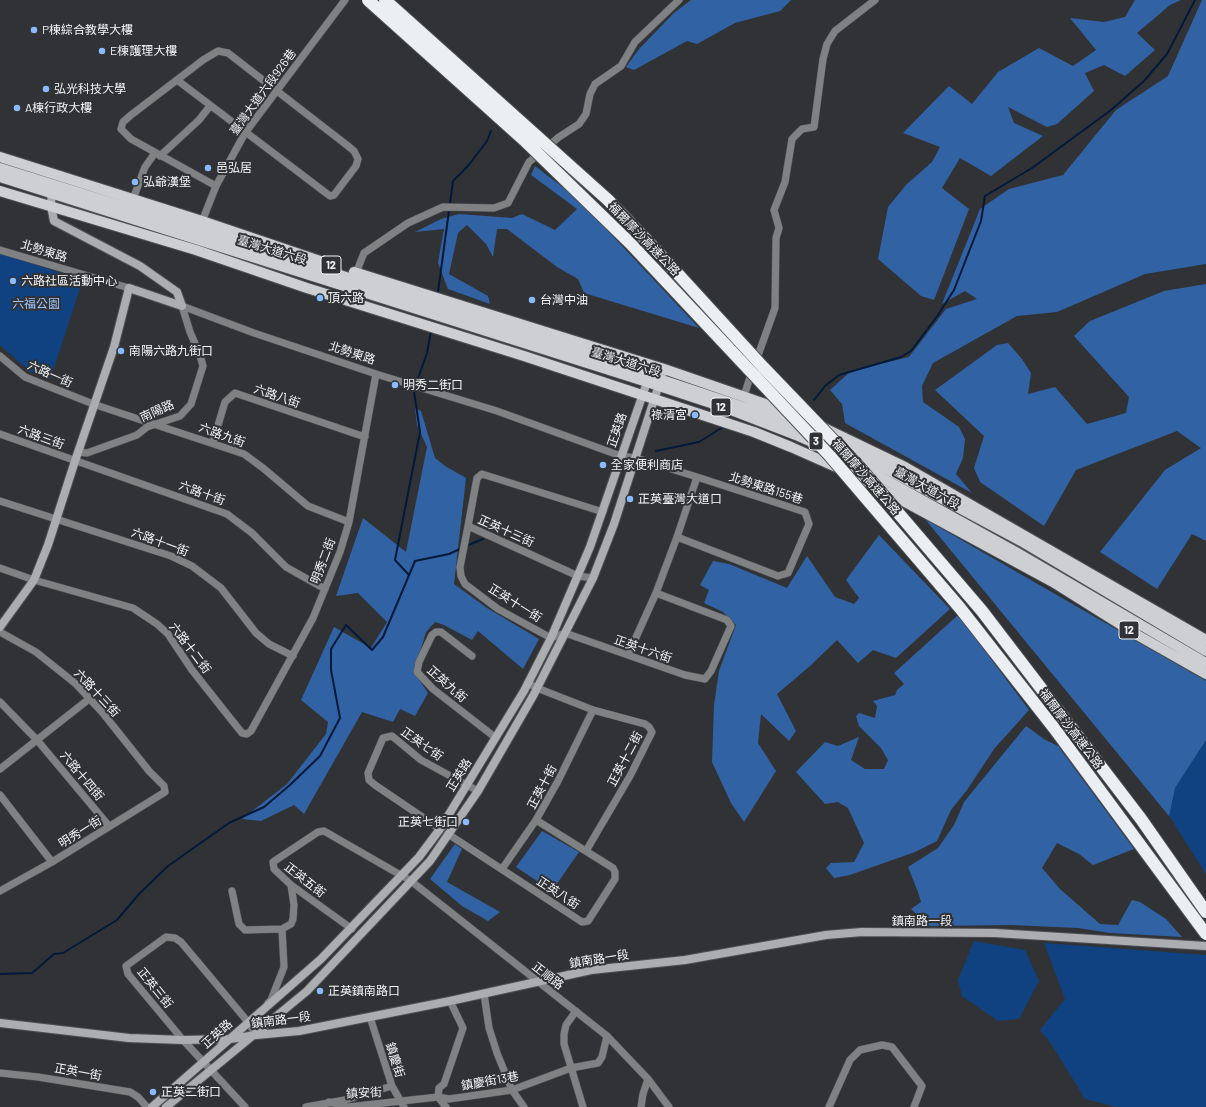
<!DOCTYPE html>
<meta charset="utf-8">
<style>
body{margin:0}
canvas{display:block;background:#303235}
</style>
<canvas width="1206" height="1107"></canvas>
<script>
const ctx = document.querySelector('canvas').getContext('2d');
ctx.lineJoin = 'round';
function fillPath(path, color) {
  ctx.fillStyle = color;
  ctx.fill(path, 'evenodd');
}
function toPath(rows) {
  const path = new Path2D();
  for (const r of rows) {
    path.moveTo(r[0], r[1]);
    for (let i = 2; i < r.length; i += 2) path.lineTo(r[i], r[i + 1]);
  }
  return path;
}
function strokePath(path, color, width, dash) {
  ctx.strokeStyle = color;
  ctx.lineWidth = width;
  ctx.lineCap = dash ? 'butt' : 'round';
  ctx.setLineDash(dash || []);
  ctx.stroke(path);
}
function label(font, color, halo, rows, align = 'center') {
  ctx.font = font + ' Barlow,"Noto Sans TC",sans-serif';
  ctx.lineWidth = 4;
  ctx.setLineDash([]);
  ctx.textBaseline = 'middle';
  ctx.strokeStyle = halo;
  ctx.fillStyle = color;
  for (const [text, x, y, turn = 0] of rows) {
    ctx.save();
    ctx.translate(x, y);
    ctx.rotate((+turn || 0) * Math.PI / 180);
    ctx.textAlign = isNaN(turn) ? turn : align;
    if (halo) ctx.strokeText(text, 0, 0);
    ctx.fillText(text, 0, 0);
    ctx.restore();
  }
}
const green = toPath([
 [0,253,79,279,82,282,51,377,48,379,30,372,0,345],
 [1206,740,1206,874,1168,814,1175,788],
 [974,941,1025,950,1039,981,1019,1019,998,1021,962,996,958,980],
 [1044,943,1206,955,1206,1107,1117,1107,1085,1099,1050,1042,1040,1030,1065,999]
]);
const forest = toPath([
 [691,0,791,0,780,11,735,23,697,44,687,41,634,70,626,67,639,49,674,13],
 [1135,0,1181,0,1170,5,1137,33,1155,50,1125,76,1104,65,1085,73,1094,91,1057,124,1047,127,1008,107,1014,123,1043,136,991,176,960,158,942,188,969,209,934,300,921,296,878,259,888,207,906,185,932,162,940,147,903,133,949,86,972,104,998,72,1039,48,1073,66,1096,50,1070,18,1104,22,1125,17],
 [1202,0,1206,0,1206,264,1145,274,1057,312,1017,316,933,363,922,386,923,402,959,427,965,439,963,458,956,474,972,493,845,423,842,404,830,390,851,371,909,357,946,309,977,299,965,291,942,304,980,209,1009,189,1063,175,1116,110,1168,76],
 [535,166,578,199,699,328,584,293,578,279,557,267,507,229,497,229,493,257,486,244,467,225,458,233,449,274,488,296,490,304,448,289,438,263,444,229,415,232,441,219,459,214,512,218,522,214,555,230,577,209,531,175],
 [1206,284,1206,541,1192,534,1157,589,1100,552,1165,470,1201,448,1177,431,1076,470,1044,526,980,482,974,468,984,436,935,390,997,345,1008,343,1022,359,1031,373,1028,394,1055,387,1087,424,1126,413,1129,397,1074,336,1090,321,1164,291],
 [415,408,421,411,435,458,445,466,466,478,454,584,487,608,539,639,523,669,478,631,472,640,444,625,435,622,426,632,414,672,428,693,415,716,400,709,393,722,362,712,304,814,294,805,261,821,242,819,287,784,326,734,328,722,301,700,334,627,371,648,387,622,358,593,336,596,363,518,406,552,427,447,417,425],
 [925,519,1206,681,1206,740,1175,788,1169,816],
 [879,535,950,609,896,658,873,650,858,663,837,640,810,666,777,694,796,731,789,741,761,714,758,743,776,771,744,822,731,803,712,762,714,705,719,671,736,625,723,612,704,603,709,590,700,585,713,561,729,564,787,588,807,556,835,597,854,604,859,598,846,580],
 [958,615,1029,710,994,749,967,790,951,810,937,841,915,852,850,875,834,878,826,868,831,863,854,862,864,843,848,808,838,802,825,804,796,772,825,742,838,746,859,737,851,760,865,769,884,769,888,760,881,748,859,726,856,716,859,713,875,718,877,706,873,701,895,695,897,690,904,684,894,673],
 [1026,726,1044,739,1058,746,1134,849,1093,865,1079,854,1057,843,1042,868,1060,889,1100,924,1118,925,1132,900,1140,902,1166,919,1182,937,1110,933,1078,928,1011,925,930,926,911,909,921,902,918,892,908,867,938,848,954,825,964,802],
 [542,831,579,852,552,891,516,867],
 [455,844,462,849,447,882,500,912,488,921,462,906,430,879]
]);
const stream = toPath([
 [438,292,453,181,468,166,487,141,491,131],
 [417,381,427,353,431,331],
 [814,400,825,386,839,375,901,357,911,351,938,315,954,290,981,221,985,196,1032,168,1111,110,1144,81,1167,54,1195,0],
 [656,451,699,442,723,427],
 [466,546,483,539],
 [409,575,395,560,420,432,414,391],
 [0,974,32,973,54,954,63,953,117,920,139,894,168,866,229,823,264,807,290,785,320,756,340,718,331,670,331,649,346,625,372,650,383,637,415,561,449,554,462,548]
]);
const street = toPath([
 [177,80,330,196,334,195,356,166,358,159,354,151,348,146,277,91,228,53,218,51,203,60,131,115,123,122,121,129,131,139,216,186],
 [160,156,199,120,210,106],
 [133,199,145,167,155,153],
 [201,224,216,186,245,133,345,0],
 [0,250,129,288],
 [356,273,364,253,408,223,443,207,494,208,508,203,529,162,559,137,579,124,586,114,590,94,595,84,621,66,635,42,679,0],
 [182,306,254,333,376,374,497,411,621,456,636,458,697,477,805,512,809,524,788,573,778,576,677,537],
 [0,356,25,377,50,387,96,405,244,454,263,468,308,506,349,522],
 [756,361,775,308,776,238,779,228,774,210,785,182,792,139,802,129,814,127,823,59,827,44,835,31,875,0],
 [744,396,752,371],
 [0,434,227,514,252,533,286,567,325,589],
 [213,442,225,402,235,393,365,437],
 [78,452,87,453,137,435,147,427,180,416,191,404,203,366,200,355,190,332,182,306],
 [0,501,171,556,192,566,221,588,256,633,269,644,293,656],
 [468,526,460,567,461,576,465,584,498,609,551,638,565,633,685,675,705,679,711,671,731,626,727,620,656,593],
 [0,568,34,580,133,608,157,624,168,634,192,670,230,718,242,733,247,734,251,731,313,618,340,552,349,522,376,374],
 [593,578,578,576,468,526,477,478,482,474,603,512],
 [0,632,36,652,76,684,102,712,149,771,164,786,165,792,52,862,0,891],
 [628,655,656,593,677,537,697,477],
 [472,656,441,632,436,632,432,635,419,662,417,672,433,689,496,738],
 [528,683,537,688,593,710,645,724,649,727,652,732,630,776,586,851],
 [0,702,37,740,109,826],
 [0,769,89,699],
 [0,795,52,862],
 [440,829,375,785,369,780,368,773,383,738,392,736,421,760,478,791],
 [448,834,582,922,588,921,615,879,615,872,613,868,536,820],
 [502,869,536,820,558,781,593,710],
 [232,891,239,924,245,930,282,929,291,924,293,919,294,905,291,885],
 [352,929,291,885,274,869,273,862,318,832,324,831,411,881,607,1036,648,1079,669,1107],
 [484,994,489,1028,497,1053,512,1090,524,1107],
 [268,1003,271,1000,284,967,282,929],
 [576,1011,566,1025,564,1034,564,1044,583,1107],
 [370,1017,392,1086,404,1107],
 [0,1073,38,1077,130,1092,138,1097,147,1107],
 [329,1102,348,1107,438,1097,449,1099,512,1090,571,1068,598,1063,602,1057,607,1036],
 [245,1107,183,1040,128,974,126,966,166,937,175,938,181,942,248,1022,256,1035],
 [306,1107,345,1100,392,1086],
 [446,1107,438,1097,439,1088,444,1084,463,1028,450,1001],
 [641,1107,643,1094,648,1079],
 [829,1107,850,1060,860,1050,882,1045,892,1047,922,1086,914,1107]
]);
const secondary = toPath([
 [52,187,51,206,54,221,140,266,177,292,182,306],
 [0,627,34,580,48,545,75,461,114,347,129,288,182,306],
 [0,1023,129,1038,183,1040,230,1039,256,1035,299,1031,450,1001,591,970,685,960,826,935,862,932,995,933,1206,946],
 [152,1107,321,959,419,857,440,829,524,691,551,638,590,547,653,365],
 [166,1107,307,991,430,861,478,791,533,696,593,578,614,524,664,369]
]);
const primary = toPath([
 [0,157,202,221,320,261],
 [0,168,240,243,530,336,800,426,842,445,1021,541,1206,651],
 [0,177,647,382,726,408,796,435,839,454,1016,552,1206,663],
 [0,191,196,250,307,288,524,356,754,432,791,447,861,478,1053,582,1139,636,1206,674],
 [354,272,664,369,797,415,905,467,1206,640]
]);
const highwayBridge = toPath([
 [368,0,524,140,630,243,830,456,960,608,1054,728,1206,934],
 [385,0,608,200,656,250,763,367,859,467,982,611,1141,819,1206,912]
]);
const markers = [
 [34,30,4,"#8abafc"],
 [102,51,4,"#8abafc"],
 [46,89,4,"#8abafc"],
 [17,108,4,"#8abafc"],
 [208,168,4,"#8abafc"],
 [135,182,4,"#8abafc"],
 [13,281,4,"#8abafc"],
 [320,298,4,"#8abafc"],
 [532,300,4,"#8abafc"],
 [121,351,4,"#8abafc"],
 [395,385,4,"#8abafc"],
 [695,415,4,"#8abafc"],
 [603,465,4,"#8abafc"],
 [630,499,4,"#8abafc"],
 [466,822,4,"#8abafc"],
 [320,991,4,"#8abafc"],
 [153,1092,4,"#8abafc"]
];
const shields = [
 [331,265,20],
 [721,407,20],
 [816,441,14],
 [1129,630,20]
];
const shieldNames = [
 ["12",331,265],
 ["12",721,407],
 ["3",816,441],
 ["12",1129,630]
];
const poiNames = [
 ["P棟綜合教學大樓",42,30],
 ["E棟護理大樓",110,51],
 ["弘光科技大學",54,89],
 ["A棟行政大樓",25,108],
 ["邑弘居",216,168],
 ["弘爺漢堡",143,182],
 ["六路社區活動中心",21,281],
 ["頂六路",328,298],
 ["台灣中油",540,300],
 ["南陽六路九街口",129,351],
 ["明秀二街口",403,385],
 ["祿清宮",687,415,"right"],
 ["全家便利商店",611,465],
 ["正英臺灣大道口",638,499],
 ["正英七街口",458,822,"right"],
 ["正英鎮南路口",328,991],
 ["正英二街口",161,1092]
];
const streetNames = [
 ["臺灣大道六段926巷",263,92,-54],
 ["福爾摩沙高速公路",644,239,46],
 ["臺灣大道六段",272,250,17],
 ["北勢東路",44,251,17],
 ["北勢東路",352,353,18],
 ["臺灣大道六段",626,362,17],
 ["六路一街",50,374,24],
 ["六路八街",277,396,19],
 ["南陽路",157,411,-24],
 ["正英路",617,430,-71],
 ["六路九街",222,435,20],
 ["六路三街",41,437,20],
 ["福爾摩沙高速公路",866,477,49],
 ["北勢東路155巷",766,488,18],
 ["臺灣大道六段",927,488,29],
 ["六路十街",202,493,20],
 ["正英十三街",506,531,24],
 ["六路十一街",160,542,20],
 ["明秀二街",323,561,-69],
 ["正英十一街",515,603,32],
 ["六路十二街",190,648,53],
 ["正英十六街",643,649,19],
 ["正英九街",447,684,41],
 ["六路十三街",97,693,47],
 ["福爾摩沙高速公路",1071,729,53],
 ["正英七街",422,744,35],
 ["正英十二街",625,759,-62],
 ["正英路",459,775,-58],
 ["六路十四街",82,776,50],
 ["正英十街",542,787,-62],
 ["明秀一街",80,832,-32],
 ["正英五街",305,880,38],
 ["正英八街",558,893,33],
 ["鎮南路一段",922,921],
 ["鎮南路一段",599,959,-9],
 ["正順路",548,976,38],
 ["正英三街",155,988,51],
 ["鎮南路一段",281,1020,-7],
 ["正英路",217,1034,-42],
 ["鎮慶街",395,1060,72],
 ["正英一街",78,1072,10],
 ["鎮慶街13巷",490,1081,-10],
 ["鎮安街",364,1093,-3]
];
const parkNames = [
 ["六福公園",36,304]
];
fillPath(green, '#104281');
fillPath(forest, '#3162a4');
strokePath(stream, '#02193a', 2);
strokePath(street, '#4f5154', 8);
strokePath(secondary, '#4f5154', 10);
strokePath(primary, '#4f5154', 12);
strokePath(street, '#7f8182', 7);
strokePath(secondary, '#abadb0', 8);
strokePath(primary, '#cdcfd3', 10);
strokePath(highwayBridge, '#4f5154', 14, []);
strokePath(highwayBridge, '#ebeff3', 12);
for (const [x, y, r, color] of markers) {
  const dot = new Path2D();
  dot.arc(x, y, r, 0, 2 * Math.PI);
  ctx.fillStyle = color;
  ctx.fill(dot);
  strokePath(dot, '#303235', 1.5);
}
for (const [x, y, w] of shields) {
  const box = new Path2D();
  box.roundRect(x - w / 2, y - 9, w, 18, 3);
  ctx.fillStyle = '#303235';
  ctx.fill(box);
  strokePath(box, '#f3f5f7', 1);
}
label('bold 11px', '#f3f5f7', null, shieldNames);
label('12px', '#f3f5f7', '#303235', poiNames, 'left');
label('12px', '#f3f5f7', '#303235', streetNames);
label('12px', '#9ec5fc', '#303235', parkNames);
</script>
